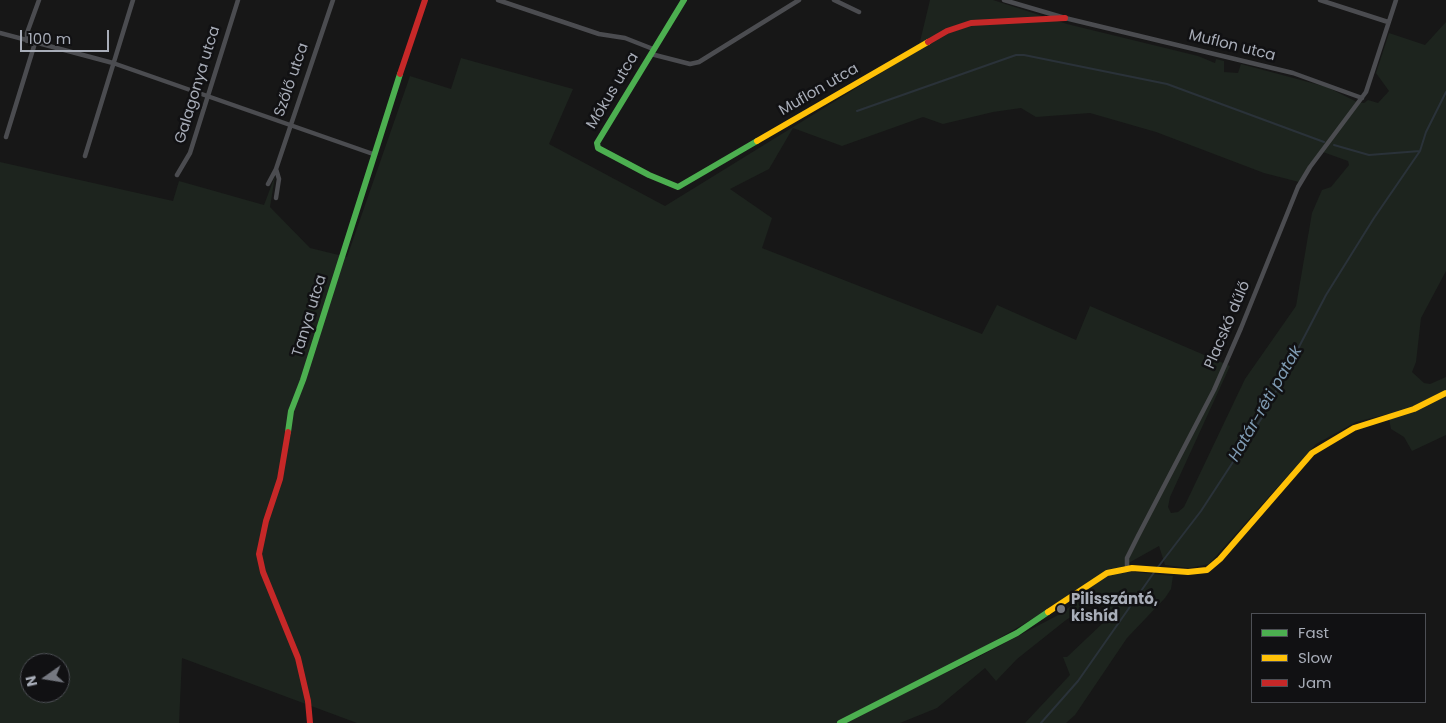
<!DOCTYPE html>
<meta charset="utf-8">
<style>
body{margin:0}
#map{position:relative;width:1446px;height:723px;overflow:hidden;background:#171717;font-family:Poppins,sans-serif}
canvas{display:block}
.legend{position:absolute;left:1251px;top:613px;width:175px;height:90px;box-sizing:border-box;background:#111113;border:1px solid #4d4f55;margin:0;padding:6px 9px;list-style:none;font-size:15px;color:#a8adb8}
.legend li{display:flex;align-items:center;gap:10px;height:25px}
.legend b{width:25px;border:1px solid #4d4f55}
.north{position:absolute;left:20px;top:653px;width:50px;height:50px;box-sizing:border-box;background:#111113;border:1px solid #4d4f55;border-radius:50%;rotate:257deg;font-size:14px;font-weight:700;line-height:20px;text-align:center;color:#a8adb8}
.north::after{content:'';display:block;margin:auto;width:18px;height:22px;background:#757880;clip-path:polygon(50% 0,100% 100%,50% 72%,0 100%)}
.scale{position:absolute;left:20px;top:30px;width:89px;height:22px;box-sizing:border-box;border:2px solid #a8adb8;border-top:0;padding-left:6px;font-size:15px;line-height:18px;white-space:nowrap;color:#a8adb8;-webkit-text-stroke:4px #111113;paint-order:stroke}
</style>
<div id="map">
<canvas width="1446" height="723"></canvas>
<ul class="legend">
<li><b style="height:6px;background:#4caf50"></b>Fast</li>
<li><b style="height:6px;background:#ffc107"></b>Slow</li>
<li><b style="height:6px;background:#c62828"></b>Jam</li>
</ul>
<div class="north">N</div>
<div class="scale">100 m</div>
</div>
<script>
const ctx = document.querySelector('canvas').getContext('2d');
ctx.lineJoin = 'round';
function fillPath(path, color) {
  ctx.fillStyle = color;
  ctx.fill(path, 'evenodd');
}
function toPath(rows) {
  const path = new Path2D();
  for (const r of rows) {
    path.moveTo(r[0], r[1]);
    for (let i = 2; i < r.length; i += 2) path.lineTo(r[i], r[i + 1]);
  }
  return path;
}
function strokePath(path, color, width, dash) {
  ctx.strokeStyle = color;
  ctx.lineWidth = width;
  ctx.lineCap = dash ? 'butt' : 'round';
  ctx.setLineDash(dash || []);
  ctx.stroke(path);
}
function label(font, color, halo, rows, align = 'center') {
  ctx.font = font + ' Poppins,sans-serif';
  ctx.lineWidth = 5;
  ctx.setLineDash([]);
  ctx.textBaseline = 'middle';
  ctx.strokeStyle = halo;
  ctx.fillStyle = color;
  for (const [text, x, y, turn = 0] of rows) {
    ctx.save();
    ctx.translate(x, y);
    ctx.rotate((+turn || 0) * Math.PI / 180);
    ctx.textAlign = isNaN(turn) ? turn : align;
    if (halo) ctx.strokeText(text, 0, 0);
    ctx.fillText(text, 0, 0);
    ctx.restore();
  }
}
const green = toPath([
 [930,0,993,0,1067,24,1198,56,1215,63,1216,59,1224,61,1224,72,1238,73,1241,64,1327,87,1357,102,1364,103,1368,100,1378,103,1389,91,1376,73,1389,33,1425,45,1446,22,1446,271,1421,318,1416,362,1412,372,1424,383,1430,384,1446,377,1446,435,1412,451,1404,437,1391,429,1388,414,1356,422,1316,444,1209,564,1189,568,1165,565,1159,546,1116,570,1173,576,1171,589,1165,598,1127,638,1075,715,1066,723,1025,723,1070,675,1063,657,1067,657,1104,622,1108,614,1101,603,1090,605,1066,620,1017,659,996,681,985,668,937,708,900,723,357,723,182,658,179,723,0,723,0,162,173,201,179,181,264,205,275,176,270,207,310,248,347,257,410,76,451,89,461,58,573,89,549,144,665,206,918,50],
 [1021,108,1036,117,1090,113,1156,132,1264,173,1299,182,1320,151,1348,161,1349,165,1331,187,1322,190,1312,213,1296,306,1245,379,1184,507,1178,512,1171,513,1168,507,1170,497,1230,366,1090,306,1076,340,997,305,982,334,762,248,772,218,730,189,769,169,793,128,842,146,923,117,943,124,993,112],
 [1081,591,1072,605,1062,613,965,664,911,689],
 [30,663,60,663,60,693,30,693]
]);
const stream = toPath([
 [857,111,1016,55,1024,55,1167,84,1324,142],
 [1334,145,1369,155,1420,151],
 [1158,567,1201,511,1263,416,1326,295,1374,218,1420,151,1426,132,1446,92],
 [1041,723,1078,681,1155,571]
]);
const street = toPath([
 [498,0,599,34,625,38,653,49],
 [834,0,859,12],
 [1004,0,1065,18,1293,73,1362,98],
 [1320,0,1388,22],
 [0,33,113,63,373,154],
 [27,41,27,33,39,0],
 [651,54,690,64,699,62,799,0],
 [6,137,35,43],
 [85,156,133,0],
 [177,175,190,153,238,0],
 [268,184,276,169],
 [276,198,279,179,276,169,333,0],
 [1127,568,1127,558,1138,536,1214,390,1241,328,1298,187,1310,167,1366,92,1396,0]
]);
const fast = toPath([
 [684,0,597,143,598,148,649,175,678,187,757,141],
 [288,432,291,411,303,380,400,74],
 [840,723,1017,633,1048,612]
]);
const slow = toPath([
 [757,141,928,42],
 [1048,612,1107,573,1132,568,1188,572,1207,570,1220,559,1312,453,1354,428,1414,409,1446,393]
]);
const jam = toPath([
 [928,42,947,31,971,23,1065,18],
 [400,74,425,0],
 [288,432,280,479,266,521,259,554,263,572,298,658,308,701,310,723]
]);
const markers = [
 [1061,609,5,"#757880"]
];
const streetNames = [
 ["Muflon utca",1232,46,14],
 ["Szőlő utca",292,80,-71],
 ["Galagonya utca",198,85,-73],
 ["Muflon utca",819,90,-30],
 ["Mókus utca",613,91,-59],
 ["Tanya utca",310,316,-73],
 ["Placskó dűlő",1228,325,-67]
];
const poiNames = [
 ["Pilisszántó,",1071,600],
 ["kishíd",1071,617]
];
const waterNames = [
 ["Határ-réti patak",1266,404,-60]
];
fillPath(green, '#1d241e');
strokePath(stream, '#2a3239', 2);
strokePath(street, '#4b4c50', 4.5);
strokePath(fast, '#4caf50', 6);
strokePath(slow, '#ffc107', 6);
strokePath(jam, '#c62828', 6);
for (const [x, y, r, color] of markers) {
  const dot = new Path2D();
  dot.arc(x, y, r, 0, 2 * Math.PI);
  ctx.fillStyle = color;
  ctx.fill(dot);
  strokePath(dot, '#111113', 2);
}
label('15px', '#a8adb8', '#111113', streetNames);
label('bold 15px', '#a8adb8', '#111113', poiNames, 'left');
label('italic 16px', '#7f9bb3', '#111113', waterNames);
</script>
